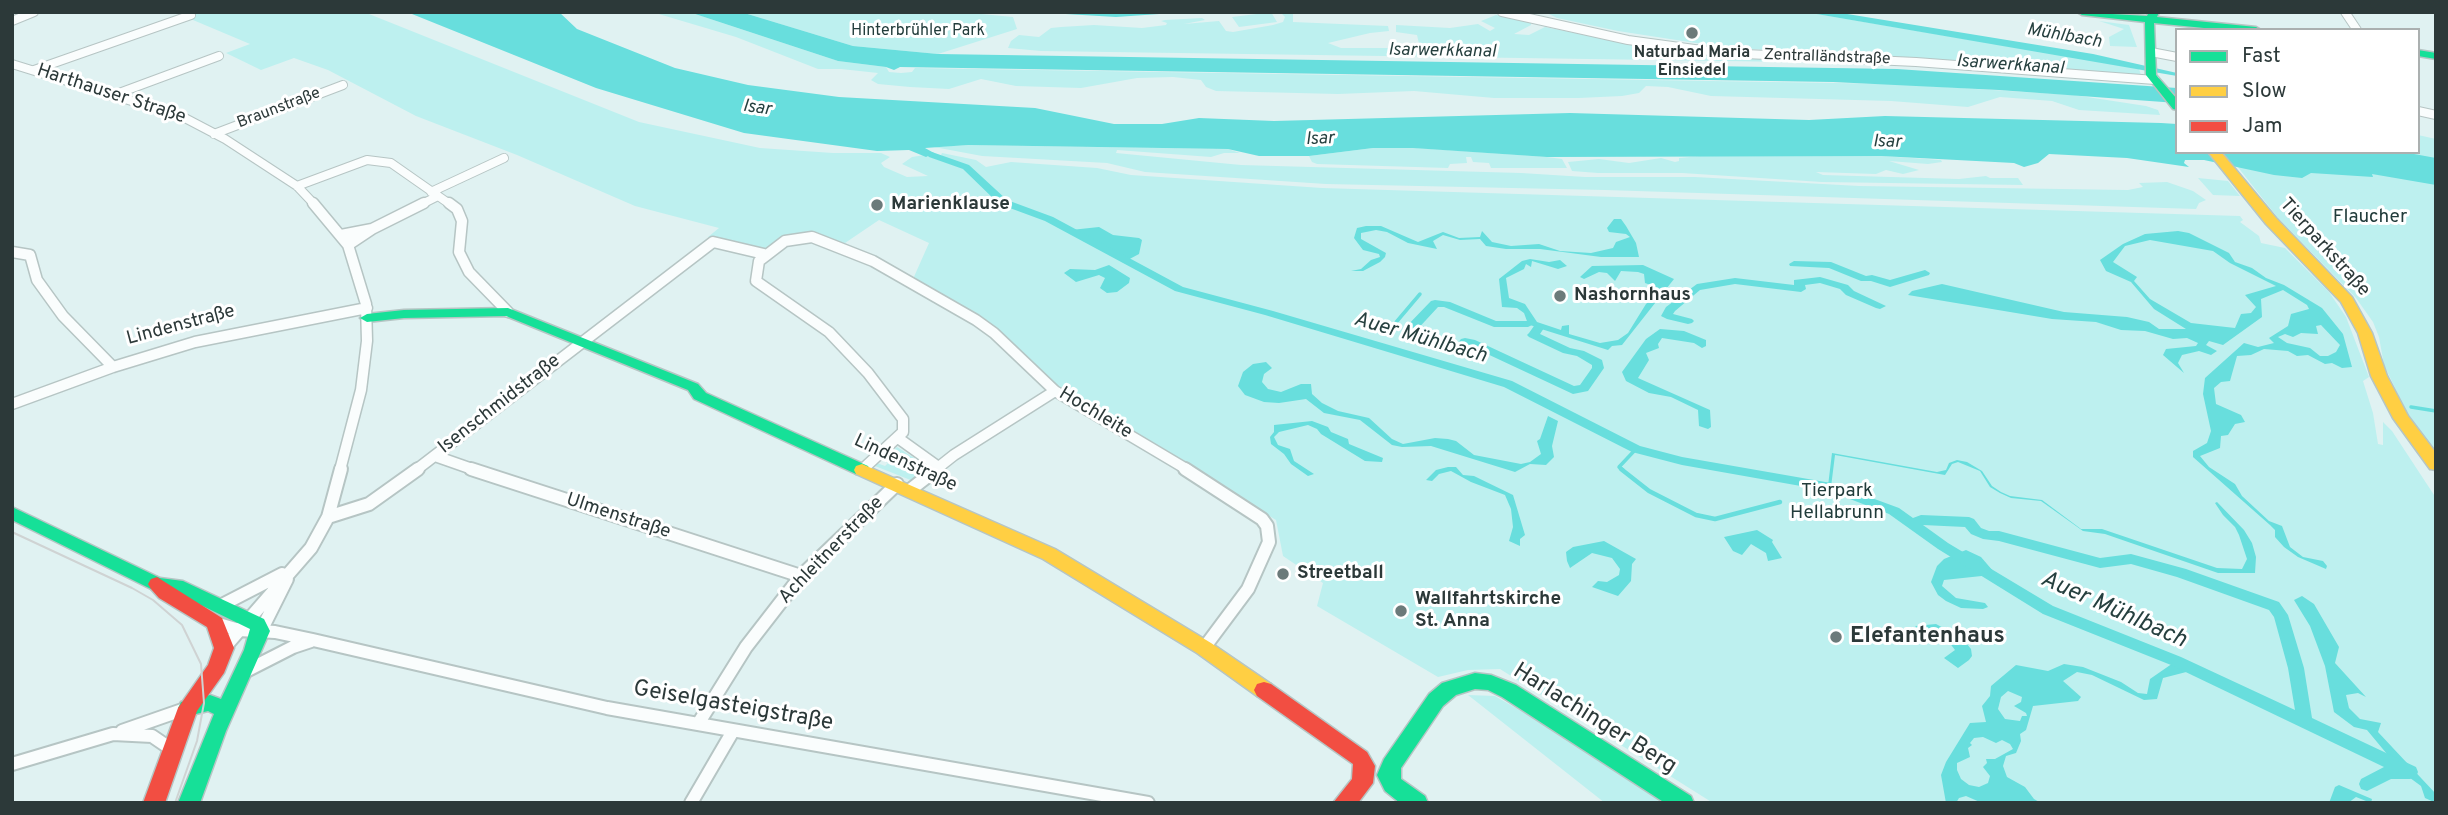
<!DOCTYPE html>
<meta charset="utf-8">
<style>
body{margin:0}
#map{position:relative;width:2448px;height:815px;overflow:hidden;background:#e0f2f2;font-family:Overpass,sans-serif}
canvas{display:block}
.frame{position:absolute;inset:0;border:14px solid #2c3939;pointer-events:none}
.legend{position:absolute;left:2175px;top:28px;width:245px;height:126px;box-sizing:border-box;background:#fff;border:2px solid #abb0b0;margin:0;padding:9px 12px;list-style:none;font-size:21px;color:#2c3939}
.legend li{display:flex;align-items:center;gap:14px;height:35px}
.legend b{width:35px;border:2px solid #abb0b0}
</style>
<div id="map">
<canvas width="2448" height="815"></canvas>
<div class="frame"></div>
<ul class="legend">
<li><b style="height:9px;background:#16e098"></b>Fast</li>
<li><b style="height:9px;background:#ffcf43"></b>Slow</li>
<li><b style="height:9px;background:#f24e42"></b>Jam</li>
</ul>
</div>
<script>
const ctx = document.querySelector('canvas').getContext('2d');
ctx.lineJoin = 'round';
function fillPath(path, color) {
  ctx.fillStyle = color;
  ctx.fill(path, 'evenodd');
}
function toPath(rows) {
  const path = new Path2D();
  for (const r of rows) {
    path.moveTo(r[0], r[1]);
    for (let i = 2; i < r.length; i += 2) path.lineTo(r[i], r[i + 1]);
  }
  return path;
}
function strokePath(path, color, width, dash) {
  ctx.strokeStyle = color;
  ctx.lineWidth = width;
  ctx.lineCap = dash ? 'butt' : 'round';
  ctx.setLineDash(dash || []);
  ctx.stroke(path);
}
function label(font, color, halo, rows, align = 'center') {
  ctx.font = font + ' Overpass,sans-serif';
  ctx.lineWidth = 6;
  ctx.setLineDash([]);
  ctx.textBaseline = 'middle';
  ctx.strokeStyle = halo;
  ctx.fillStyle = color;
  for (const [text, x, y, turn = 0] of rows) {
    ctx.save();
    ctx.translate(x, y);
    ctx.rotate((+turn || 0) * Math.PI / 180);
    ctx.textAlign = isNaN(turn) ? turn : align;
    if (halo) ctx.strokeText(text, 0, 0);
    ctx.fillText(text, 0, 0);
    ctx.restore();
  }
}
const green = toPath([
 [174,12,364,12,639,122,760,148,833,153,881,153,890,157,881,163,884,167,907,177,928,176,902,164,912,157,931,154,943,157,941,155,942,153,976,160,986,167,1011,162,1097,168,1131,175,1322,188,2240,216,2243,220,2240,222,2259,236,2261,243,2285,248,2329,292,2346,317,2369,377,2363,381,2373,413,2378,444,2383,445,2383,422,2392,431,2436,498,2436,803,1713,803,1500,669,1468,670,1438,677,1317,606,1323,583,1283,556,1276,520,1060,391,993,326,913,279,929,243,879,220,845,243,810,234,765,251,708,237,719,228,635,206,517,155,416,116,328,70,294,58,261,70,226,53,250,44],
 [652,12,689,12,838,61,886,67,889,72,901,73,912,72,915,68,1895,84,2074,95,2146,106,2158,110,2160,115,2079,110,2052,101,2000,97,1968,107,1891,101,1711,96,1668,87,1646,86,1639,93,1622,96,1579,98,1494,98,1414,91,1338,94,1216,91,1206,87,1201,80,1173,77,1137,78,1081,88,1016,86,981,79,949,89,910,87,878,84,871,80,878,73,841,69,818,69,736,37],
 [741,12,960,12,1013,17,1017,29,938,54,853,46],
 [1260,12,1293,12,1293,22,1388,26,1389,31,1370,33,1328,43,1341,48,1420,48,1417,35,1396,32,1396,25,1450,28,1478,24,1490,31,1495,28,1481,21,1496,15,1531,23,1531,25,1514,34,1529,35,1545,27,1642,46,1794,62,1041,51,1008,48,1011,41,1019,35,1039,37,1051,28,1061,27,1094,25,1142,28,1166,25,1167,23,1161,21,1165,20,1202,18,1205,20,1184,24,1219,21,1226,31,1233,32,1273,25,1283,22,1285,17,1281,13,1271,12,1277,22,1239,27,1232,17,1265,13],
 [1545,12,1805,12,2090,60,2139,69,2141,75,1722,47,1618,31,1557,18],
 [2099,21,2129,25,2137,47,2110,46,2109,37,2124,29],
 [2418,135,2436,139,2436,455,2410,419,2384,365,2379,337,2373,322,2356,298,2278,218,2226,152,2418,152],
 [968,145,1228,149,1240,153,1224,153,1211,157,1117,150,1116,153,1241,165,1521,173,1585,177,1695,177,1859,186,2128,190,2143,187,2139,183,2167,182,2193,191,2206,200,2199,203,2196,209,1605,190,1326,184,1145,172,1107,163,982,156,934,147],
 [1373,148,1417,148,1547,157,1562,159,1567,168,1491,168,1489,163,1473,162,1471,157,1466,157,1467,163,1450,164,1448,168,1317,164,1312,162,1309,156],
 [1711,155,1881,156,1941,160,1942,162,1928,164,1889,161,1919,170,1903,174,1886,170,1876,174,1816,172,1823,175,1959,179,1986,176,1990,178,2018,178,2023,185,1822,182,1682,173,1598,173,1572,171,1568,162,1599,159,1629,163,1661,158,1675,162,1679,161,1679,158],
 [2198,178,2228,181,2240,196,2213,195],
 [897,447,927,466,913,481,875,466,877,463,885,466,888,463,881,460],
 [1468,695,1495,696,1573,741,1666,803,1605,803]
]);
const water = toPath([
 [407,12,559,12,577,29,675,68,748,85,839,97,1035,108,1114,124,1162,124,1199,118,1274,121,1570,113,1809,120,1885,116,2161,123,2177,124,2177,152,2403,152,2436,158,2436,185,2372,174,2373,177,2311,173,2302,178,2274,175,2204,160,2185,160,2184,163,2189,167,2127,158,2049,154,2038,163,2024,167,2014,163,1881,156,1547,157,1413,148,1373,148,1309,156,1259,156,1228,149,968,145,925,148,934,153,926,157,909,150,877,151,744,133,596,88],
 [689,12,741,12,853,46,938,54,1897,69,2177,88,2177,103,1999,90,1833,82,900,67,894,70,886,67,838,61],
 [1032,12,1188,12,1116,17],
 [1805,12,1835,12,2093,54,2177,73,2177,76],
 [1614,219,1621,219,1626,226,1636,243,1639,257,1601,257,1540,249,1506,249,1486,246,1480,239,1460,240,1443,235,1433,241,1437,249,1408,243,1387,232,1376,230,1361,233,1361,239,1386,253,1385,257,1380,262,1363,271,1351,271,1361,269,1371,260,1380,257,1379,254,1363,250,1354,238,1357,228,1366,226,1381,226,1418,242,1443,232,1459,238,1480,237,1482,231,1492,242,1511,246,1539,244,1560,251,1591,253,1613,248,1616,242,1630,237,1626,234,1609,232,1607,228],
 [1099,227,1113,235,1139,238,1142,240,1139,254,1124,262,1071,230],
 [2178,231,2189,233,2229,253,2235,262,2252,268,2266,278,2284,285,2322,308,2343,334,2352,367,2342,368,2332,363,2325,364,2308,355,2297,356,2288,351,2264,349,2251,355,2237,356,2230,381,2221,382,2214,388,2216,404,2241,415,2245,422,2235,424,2228,435,2221,436,2220,448,2200,456,2209,467,2235,484,2242,496,2269,521,2282,526,2290,547,2303,557,2323,561,2327,566,2326,569,2298,557,2284,547,2275,537,2275,530,2270,525,2193,457,2193,451,2207,443,2211,431,2203,394,2205,378,2244,343,2258,347,2274,343,2269,338,2288,326,2291,314,2309,309,2307,305,2283,290,2261,299,2262,317,2223,345,2209,341,2206,345,2217,351,2211,355,2199,351,2182,355,2178,363,2184,373,2163,355,2166,349,2196,346,2198,343,2187,338,2173,339,2145,331,2121,330,2096,322,2052,319,1908,295,1912,291,1942,284,2064,312,2127,317,2149,322,2159,329,2186,329,2154,309,2131,282,2106,271,2100,260,2123,244,2145,234],
 [2150,240,2213,251,2230,263,2276,286,2245,295,2256,307,2251,313,2241,314,2235,328,2191,323,2150,299,2134,281,2137,277,2113,262,2125,246],
 [2321,325,2340,345,2336,352,2328,356,2320,356,2310,348,2287,343,2278,337,2285,334,2293,337,2301,333,2318,334,2316,326],
 [1530,259,1549,262,1560,260,1567,266,1558,269,1532,261,1531,267,1526,264,1524,269,1506,278,1509,298,1525,304,1537,322,1561,330,1562,326,1569,325,1569,334,1600,343,1618,340,1628,333,1646,304,1657,293,1656,287,1645,283,1644,274,1638,272,1621,271,1615,281,1607,273,1599,272,1584,279,1580,277,1592,266,1643,265,1674,279,1622,345,1612,346,1608,350,1538,328,1528,324,1524,313,1517,308,1502,307,1499,279,1522,261],
 [1109,265,1130,278,1129,283,1117,292,1107,293,1100,288,1105,278,1099,275,1076,282,1064,273,1070,269,1095,270],
 [1660,329,1684,331,1706,340,1706,346,1702,348,1694,343,1662,338,1658,344,1659,348,1646,353,1649,360,1638,378,1710,410,1711,427,1708,429,1699,426,1698,410,1671,397,1649,393,1626,381,1622,372,1646,339],
 [1266,362,1272,368,1264,374,1262,382,1268,389,1281,392,1301,384,1311,384,1312,394,1322,403,1338,411,1369,418,1392,439,1403,444,1435,438,1448,439,1456,441,1474,455,1521,464,1530,462,1541,454,1537,441,1540,439,1548,416,1558,421,1552,446,1554,457,1546,465,1530,464,1515,472,1431,446,1402,447,1392,445,1360,420,1324,413,1306,399,1279,403,1264,402,1245,395,1238,386,1243,372,1253,364],
 [1312,421,1328,427,1331,432,1348,439,1349,444,1383,458,1382,462,1365,461,1321,434,1317,429,1308,425,1279,432,1274,437,1278,445,1290,449,1294,461,1314,474,1308,476,1291,464,1284,454,1271,444,1270,437,1274,432,1274,425],
 [1832,453,1937,472,1946,470,1949,463,1957,460,1967,462,1982,471,1992,486,2001,492,2010,496,2042,500,2081,529,2102,529,2217,568,2242,569,2247,559,2239,535,2235,527,2223,515,2215,503,2217,502,2244,530,2252,543,2256,557,2255,573,2218,573,2105,534,2083,531,2041,501,2011,498,2000,493,1990,487,1980,471,1958,462,1952,464,1945,475,1835,455,1831,487,1828,486],
 [1448,467,1456,467,1463,475,1474,476,1513,495,1525,535,1520,539,1520,546,1509,541,1513,527,1511,509,1505,495,1471,482,1451,471,1439,474,1432,481,1426,480,1436,470],
 [1757,530,1773,540,1772,542,1782,558,1768,561,1766,553,1751,544,1742,555,1733,551,1724,537],
 [1604,541,1636,559,1632,564,1631,581,1618,596,1592,587,1598,581,1607,582,1619,575,1620,569,1612,558,1592,553,1570,568,1567,561,1566,552,1573,547],
 [1966,550,1981,557,1993,571,1991,575,1944,580,1942,586,1956,598,1985,603,1988,607,1983,609,1961,608,1946,601,1938,595,1931,582,1937,566,1944,559],
 [2302,596,2314,604,2339,647,2335,663,2366,697,2358,693,2346,695,2349,708,2360,719,2381,723,2378,732,2436,794,2436,803,2425,798,2421,786,2402,772,2367,730,2354,727,2334,712,2325,666,2310,626,2294,600],
 [1936,624,1962,638,1971,649,1972,656,1969,660,1958,668,1944,658,1955,650,1946,638,1929,639,1915,626],
 [2176,661,2194,670,2163,678,2157,699,2144,700,2092,675,2077,672,2063,681,2081,697,2078,701,2033,706,2026,730,2020,734,2021,741,2016,753,2006,756,2003,766,2007,777,2025,787,2034,799,2041,803,1982,803,1966,796,1959,798,1956,803,1946,803,1941,775,1946,762,1970,723,1986,722,1982,706,1990,696,1991,686,2016,665,2048,671,2064,664,2083,667,2121,682,2138,693,2147,694,2150,679],
 [2008,691,2022,697,2021,702,2014,706,2026,713,2027,716,2022,716,2020,721,2005,719,1998,709,2001,697],
 [1974,738,1983,737,1996,743,2002,740,2010,744,2013,749,1995,759,1986,759,1987,763,1983,767,1990,776,1988,783,1979,787,1969,785,1961,779,1957,770,1957,763,1970,757,1968,748,1972,745,1970,743],
 [2339,785,2372,799,2371,803,2356,797,2348,803,2329,803,2335,787]
]);
const streamFar1 = toPath([
 [1387,333,1420,294],
 [2411,407,2436,411],
 [1623,470,1619,467,1636,449]
]);
const stream = toPath([
 [1621,469,1649,491,1696,515,1715,519,1780,502]
]);
const canal = toPath([
 [932,152,969,165,1007,200,1053,217,1183,287,1273,311,1512,381,1640,446,1682,457,1831,483,1899,508,1913,518,1921,515,1969,517,1974,519,1981,528,1989,531,1999,531,2100,558,2131,554,2186,569,2279,602,2288,615,2304,668,2312,718,2416,767,2418,772,2416,777,2410,779,2391,779,2367,791,2361,789,2359,784,2361,779,2384,767,2171,665,2043,614,1938,549,1889,514,1829,491,1682,465,1632,452,1504,387,1265,315,1175,291,1045,221,999,204,963,169,929,157,927,155,932,152],
 [1923,525,1965,527,1971,534,1983,539,1999,541,2100,568,2131,564,2177,577,2269,610,2274,617,2288,668,2295,710,2181,657,2053,606,1948,543,1923,525],
 [1794,261,1831,262,1866,276,1872,275,1890,280,1925,270,1930,273,1929,275,1890,287,1871,281,1861,281,1829,268,1790,266,1789,264,1794,261],
 [1820,277,1848,285,1854,291,1886,306,1880,309,1876,308,1846,295,1840,289,1820,283,1805,285,1806,289,1801,292,1735,284,1700,290,1675,311,1673,314,1692,319,1694,321,1692,323,1688,324,1667,319,1661,316,1666,307,1697,284,1735,278,1794,285,1794,280,1820,277],
 [1435,300,1450,302,1496,321,1528,321,1534,324,1528,327,1494,327,1444,307,1438,307,1414,333,1457,344,1461,339,1465,338,1475,340,1574,386,1580,385,1592,368,1592,365,1577,356,1563,353,1529,337,1527,335,1529,333,1534,326,1538,325,1544,328,1540,334,1570,348,1584,351,1602,360,1604,368,1588,391,1573,394,1468,345,1464,350,1460,351,1404,337,1402,335,1404,329,1431,301,1435,300]
]);
const streetFar2 = toPath([
 [1502,12,1628,40,1724,53,1916,62,2155,80],
 [2345,12,2357,30],
 [12,21,34,12],
 [2151,52,2177,57],
 [12,64,183,117,225,139,297,186,315,205],
 [34,70,191,15],
 [111,96,219,56],
 [2418,111,2436,115],
 [214,134,343,85],
 [297,186,367,160,391,163,451,205],
 [431,192,504,158],
 [420,205,438,196]
]);
const streetFar1 = toPath([
 [313,203,348,245,366,304,367,341,361,390,340,470],
 [449,203,457,209,462,221,459,252,469,272,508,312],
 [341,235,372,229],
 [348,245,372,229,424,203],
 [12,252,30,255,37,280,63,316,113,367],
 [12,404,113,367,195,342,367,308],
 [898,438,937,466],
 [435,456,475,470],
 [864,468,903,432,903,419,868,373,829,332,756,281,759,261,785,241,812,237,873,261,976,320,994,333,1055,391,1188,470],
 [416,470,713,242,764,254],
 [935,470,954,455,1055,391]
]);
const street = toPath([
 [471,469,801,576],
 [1185,469,1262,519,1267,526,1269,542,1248,589,1204,648],
 [910,490,937,469],
 [328,517,369,504,418,469],
 [220,606,282,574],
 [215,623,239,630,275,632,313,640,607,708,1148,803],
 [261,631,287,579],
 [224,648,311,548,328,517,341,469],
 [244,672,293,647,311,641],
 [698,724,746,647,801,576,897,484],
 [122,731,188,708],
 [12,764,113,734,152,736,174,751],
 [691,803,733,731]
]);
const fast = toPath([
 [2077,12,2147,16,2149,12,2159,12,2157,17,2256,27,2261,30,2224,30,2154,23,2156,75,2177,99,2177,110,2173,109,2146,75,2145,22,2082,15,2077,12],
 [2418,50,2436,53,2436,59,2418,56,2418,50],
 [508,308,698,384,706,393,868,466,870,470,868,474,856,474,694,399,688,390,506,316,404,318,367,322,360,318,367,314,404,310,508,308],
 [12,507,160,578,183,581,264,619,270,631,226,731,200,803,178,803,214,714,208,711,188,716,181,714,178,708,181,702,210,695,221,699,244,650,250,629,174,592,151,589,12,520,12,507],
 [1475,673,1491,675,1516,685,1691,796,1694,803,1665,803,1502,697,1488,690,1475,689,1456,695,1443,706,1401,768,1401,779,1425,796,1428,803,1400,803,1385,791,1377,775,1384,759,1429,694,1442,683,1475,673]
]);
const slow = toPath([
 [2208,152,2221,152,2276,218,2352,297,2372,333,2387,376,2408,416,2436,453,2436,470,2430,469,2393,418,2371,376,2358,333,2341,302,2266,224,2208,152],
 [862,464,1055,549,1211,643,1271,684,1274,690,1271,696,1264,698,1257,696,1197,653,1043,559,856,474,854,470,856,466,862,464]
]);
const jam = toPath([
 [157,577,222,618,234,648,224,673,197,711,165,803,143,803,178,708,208,665,214,648,207,627,159,598,151,589,148,584,151,579,157,577],
 [1264,682,1271,684,1367,752,1375,766,1373,783,1358,803,1333,803,1352,779,1353,764,1257,696,1254,690,1257,684,1264,682]
]);
const tram = toPath([
 [12,532,132,588,153,600,182,625,201,664,204,703,197,741,175,803]
]);
const markers = [
 [1692,33,7,"#6b7a7a"],
 [877,205,7,"#6b7a7a"],
 [1560,296,7,"#6b7a7a"],
 [1283,574,7,"#6b7a7a"],
 [1401,611,7,"#6b7a7a"],
 [1836,637,7,"#6b7a7a"]
];
const farParknames = [
 ["Hinterbrühler Park",918,32]
];
const farPoinames = [
 ["Naturbad Maria",1692,54],
 ["Einsiedel",1692,72]
];
const farStreetnames = [
 ["Zentralländstraße",1827,58,2],
 ["Braunstraße",279,109,-21]
];
const farWaternames = [
 ["Mühlbach",2064,37,10],
 ["Isarwerkkanal",1442,52,1],
 ["Isarwerkkanal",2010,66,4],
 ["Isar",757,109,8],
 ["Isar",1320,140,-2],
 ["Isar",1887,143,1]
];
const streetNames = [
 ["Harthauser Straße",111,95,18],
 ["Tierparkstraße",2324,248,48],
 ["Lindenstraße",181,326,-15],
 ["Isenschmidstraße",500,405,-38],
 ["Hochleite",1095,414,31],
 ["Lindenstraße",905,464,25],
 ["Ulmenstraße",618,517,18],
 ["Achleitnerstraße",832,551,-46]
];
const poiNames = [
 ["Marienklause",891,205],
 ["Nashornhaus",1574,296],
 ["Streetball",1297,574],
 ["Wallfahrtskirche",1415,600],
 ["St. Anna",1415,622]
];
const parkNames = [
 ["Flaucher",2370,218],
 ["Tierpark",1837,492],
 ["Hellabrunn",1837,514]
];
const waterNames = [
 ["Auer Mühlbach",1420,339,16]
];
const nearPoinames = [
 ["Elefantenhaus",1850,637]
];
const nearStreetnames = [
 ["Geiselgasteigstraße",733,707,10],
 ["Harlachinger Berg",1594,720,32]
];
const nearWaternames = [
 ["Auer Mühlbach",2113,611,24]
];
fillPath(green, '#bdf0ef');
fillPath(water, '#68dedd');
strokePath(streamFar1, '#68dedd', 3.5);
strokePath(stream, '#68dedd', 4.5);
fillPath(canal, '#68dedd');
strokePath(streetFar2, '#b6c5c4', 10);
strokePath(streetFar1, '#b6c5c4', 13);
strokePath(street, '#b6c5c4', 16);
strokePath(fast, '#b6c5c4', 3);
strokePath(slow, '#b6c5c4', 3);
strokePath(jam, '#b6c5c4', 3);
strokePath(streetFar2, '#fafdfd', 8);
strokePath(streetFar1, '#fafdfd', 10);
strokePath(street, '#fafdfd', 12);
fillPath(fast, '#16e098');
fillPath(slow, '#ffcf43');
fillPath(jam, '#f24e42');
strokePath(tram, '#cfd3d3', 2);
for (const [x, y, r, color] of markers) {
  const dot = new Path2D();
  dot.arc(x, y, r, 0, 2 * Math.PI);
  ctx.fillStyle = color;
  ctx.fill(dot);
  strokePath(dot, '#fff', 2.5);
}
label('16px', '#223c3b', '#fff', farParknames);
label('bold 16px', '#2c3939', '#fff', farPoinames);
label('16px', '#2c3939', '#fff', farStreetnames);
label('italic 18px', '#26403f', '#fff', farWaternames);
label('19px', '#2c3939', '#fff', streetNames);
label('bold 19px', '#2c3939', '#fff', poiNames, 'left');
label('19px', '#223c3b', '#fff', parkNames);
label('italic 21px', '#26403f', '#fff', waterNames);
label('bold 23px', '#2c3939', '#fff', nearPoinames, 'left');
label('23px', '#2c3939', '#fff', nearStreetnames);
label('italic 24px', '#26403f', '#fff', nearWaternames);
</script>
